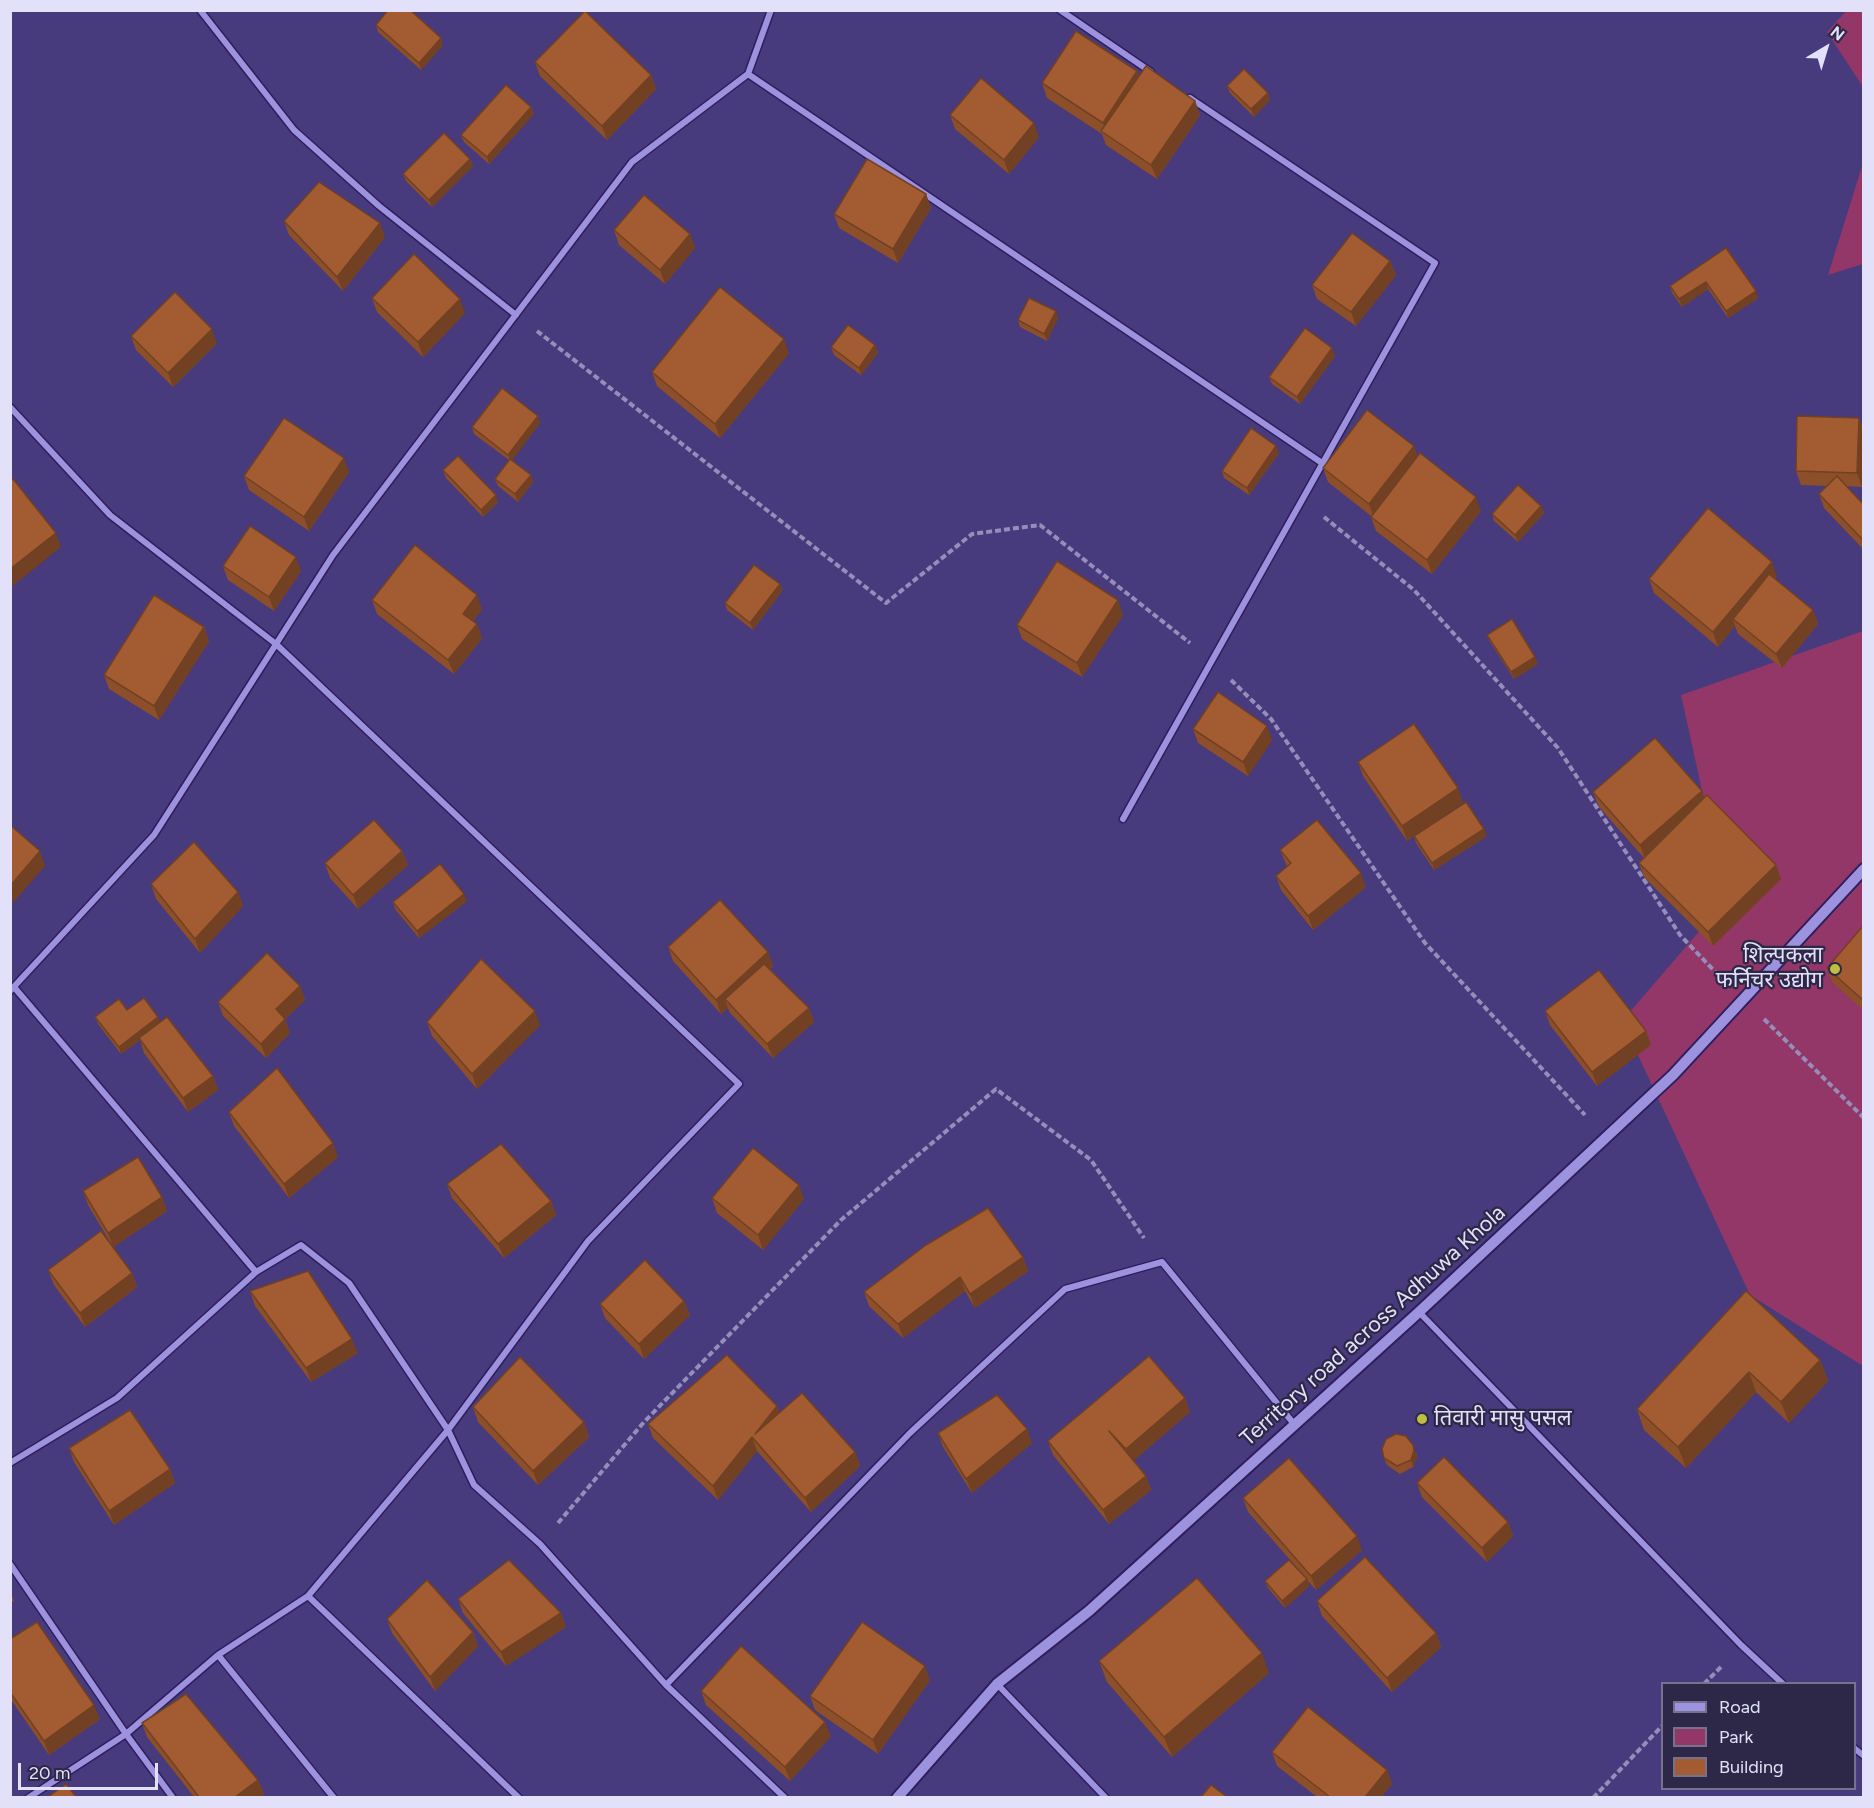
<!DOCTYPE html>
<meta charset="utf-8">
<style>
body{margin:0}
#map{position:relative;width:1874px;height:1808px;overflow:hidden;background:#473a7d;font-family:Figtree,sans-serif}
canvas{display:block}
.frame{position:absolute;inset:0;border:12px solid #e3e1f9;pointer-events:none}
.legend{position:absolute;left:1661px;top:1682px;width:195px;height:108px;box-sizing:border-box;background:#2d2847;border:2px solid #76728e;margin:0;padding:8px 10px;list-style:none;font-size:18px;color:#e3e1f9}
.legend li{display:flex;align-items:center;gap:12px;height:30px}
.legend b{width:30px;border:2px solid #76728e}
.north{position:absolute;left:1796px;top:18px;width:60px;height:60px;-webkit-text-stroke:4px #2d2847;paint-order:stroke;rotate:38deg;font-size:16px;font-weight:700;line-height:24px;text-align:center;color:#e3e1f9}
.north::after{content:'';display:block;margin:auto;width:21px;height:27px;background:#e3e1f9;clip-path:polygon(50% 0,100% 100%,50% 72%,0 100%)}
.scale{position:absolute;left:18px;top:1763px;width:140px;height:27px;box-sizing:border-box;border:3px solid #e3e1f9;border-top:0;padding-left:8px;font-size:18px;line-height:21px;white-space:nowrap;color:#e3e1f9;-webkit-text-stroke:4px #2d2847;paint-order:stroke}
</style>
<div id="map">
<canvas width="1874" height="1808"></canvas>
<div class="frame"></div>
<ul class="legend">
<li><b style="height:8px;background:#9c92dd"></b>Road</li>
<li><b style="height:16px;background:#933668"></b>Park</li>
<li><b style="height:16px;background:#a35c31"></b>Building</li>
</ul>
<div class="north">N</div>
<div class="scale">20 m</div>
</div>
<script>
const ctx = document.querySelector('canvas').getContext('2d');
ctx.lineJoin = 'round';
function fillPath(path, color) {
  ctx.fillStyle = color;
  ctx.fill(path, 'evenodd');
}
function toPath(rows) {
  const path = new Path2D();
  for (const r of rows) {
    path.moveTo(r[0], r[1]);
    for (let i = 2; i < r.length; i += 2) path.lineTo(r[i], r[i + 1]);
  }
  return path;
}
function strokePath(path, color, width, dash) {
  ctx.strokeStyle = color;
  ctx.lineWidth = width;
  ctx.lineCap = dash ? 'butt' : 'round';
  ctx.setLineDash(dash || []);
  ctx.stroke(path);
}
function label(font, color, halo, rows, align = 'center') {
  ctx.font = font + ' Figtree,"Noto Sans Devanagari",sans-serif';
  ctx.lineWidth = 4.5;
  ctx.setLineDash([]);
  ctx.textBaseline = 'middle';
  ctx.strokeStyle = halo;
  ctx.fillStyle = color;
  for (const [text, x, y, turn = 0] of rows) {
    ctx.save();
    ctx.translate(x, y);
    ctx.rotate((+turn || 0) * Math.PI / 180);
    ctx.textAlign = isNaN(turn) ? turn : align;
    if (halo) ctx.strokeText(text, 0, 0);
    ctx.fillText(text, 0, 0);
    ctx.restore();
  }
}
const green = toPath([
 [1846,11,1863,11,1863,87,1827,32],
 [1863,163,1863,264,1828,275],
 [1863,631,1863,1366,1750,1295,1622,1021,1726,900,1681,695]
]);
const path = toPath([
 [537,331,886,603,972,534,1040,525,1190,643],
 [1324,517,1414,590,1558,748,1680,935,1722,979],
 [1231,680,1271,719,1425,943,1585,1115],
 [1764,1019,1864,1118],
 [558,1523,644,1422,841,1220,996,1089,1091,1160,1144,1238],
 [1704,1684,1723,1665],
 [1593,1798,1662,1726]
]);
const minor = toPath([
 [200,10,294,130,379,206,516,315],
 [1060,10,1151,72],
 [748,74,1322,463],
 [10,407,110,515,276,644,739,1084,588,1241,448,1430,308,1596,218,1655,126,1734,173,1798],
 [1123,819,1435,263,1190,98],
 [10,991,154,835,333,555,632,162,748,74,771,10],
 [256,1272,301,1245,349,1283,448,1430,474,1485,540,1544,666,1685,785,1798],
 [1419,1312,1741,1645,1783,1684],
 [10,1463,117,1398,256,1272,14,987],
 [10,1564,126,1734,28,1798],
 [308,1596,519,1798],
 [218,1655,334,1798],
 [997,1684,1106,1798],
 [666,1685,910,1433,1065,1289,1162,1262,1294,1424],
 [1854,1748,1864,1756]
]);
const tertiary = toPath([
 [897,1798,997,1684,1089,1611,1419,1312,1673,1075,1864,869]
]);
const wall = toPath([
 [376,25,443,45,421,70,378,32],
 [535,62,651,75,656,89,607,140,540,76],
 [1139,76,1195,101,1200,115,1157,179,1106,145,1102,134,1047,98,1042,83],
 [1227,86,1268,93,1270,100,1254,117,1230,93],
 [531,107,534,114,489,164,464,142,461,135],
 [950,115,1039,137,1009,174,955,129],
 [470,159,473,166,432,207,406,181,403,174],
 [926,194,931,208,898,263,839,228,834,214],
 [284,221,385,237,343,291,289,235],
 [614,230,690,234,695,248,665,284,619,245],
 [1726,248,1758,298,1728,318,1708,289,1682,307,1672,293,1670,286],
 [1390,261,1396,275,1356,326,1317,299,1312,285],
 [372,298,465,313,423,357,377,312],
 [1058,318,1047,341,1020,327,1018,320],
 [131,336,217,343,173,387,136,350],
 [875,345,878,353,861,375,834,355,831,347],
 [789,353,720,438,657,386,652,372],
 [1335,356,1300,404,1272,384,1269,377],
 [1859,418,1863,429,1863,428,1862,487,1846,486,1862,503,1863,502,1863,549,1824,508,1819,494,1827,486,1801,485,1796,471],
 [540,423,512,460,533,482,518,502,498,486,495,479,509,460,474,434,472,427],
 [1414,446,1417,457,1481,511,1432,574,1376,531,1371,517,1371,516,1328,482,1323,468],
 [1279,453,1249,495,1224,478,1222,471],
 [443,470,498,502,483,517,446,478],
 [349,472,309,531,249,490,244,476],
 [1541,506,1544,513,1518,542,1494,521,1492,514],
 [223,566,301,571,274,611,228,580],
 [1777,576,1775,579,1813,610,1818,624,1782,668,1738,634,1735,626,1718,647,1654,593,1649,579],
 [780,584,782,591,753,630,727,610,725,603],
 [372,600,482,609,473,621,477,624,482,638,454,674,377,614],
 [1123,615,1082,677,1022,639,1017,625],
 [204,627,209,641,159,720,109,689,104,675],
 [1487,635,1538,664,1514,679,1490,642],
 [1193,729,1272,740,1248,776,1198,743],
 [1358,762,1463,802,1407,841,1363,776],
 [1593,792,1704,798,1776,865,1781,879,1713,946,1644,877,1639,863,1644,858,1599,807],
 [1414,836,1487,836,1434,870,1416,843],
 [1280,850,1366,887,1313,930,1281,890,1276,876,1287,866,1286,864],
 [402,851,408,865,358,909,330,878,325,863],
 [151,884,238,892,243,906,200,953,156,899],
 [467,901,419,938,395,909,393,902],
 [1863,926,1863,1010,1832,982,1827,968],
 [668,947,768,952,773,966,770,969,809,1008,814,1022,773,1058,730,1013,728,1008,721,1014,673,961],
 [300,986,305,1000,285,1019,290,1033,266,1058,223,1016,218,1002],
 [127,1010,160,1022,213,1076,218,1090,188,1112,144,1053,140,1040,121,1054,98,1024,95,1017],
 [1545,1011,1646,1031,1651,1045,1597,1086,1550,1025],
 [427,1022,540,1025,477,1089,432,1036],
 [229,1112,338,1157,289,1198,234,1126],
 [447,1184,551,1201,556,1215,504,1258,452,1198],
 [83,1191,162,1197,167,1211,113,1247,88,1205],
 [712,1198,804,1199,763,1250,717,1213],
 [1023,1257,1028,1271,975,1308,965,1291,903,1338,869,1306,864,1292],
 [48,1270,132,1273,137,1287,85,1327,54,1285],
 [250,1291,358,1353,311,1382,255,1306],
 [1746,1291,1820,1360,1828,1381,1789,1423,1756,1392,1686,1468,1644,1430,1637,1409],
 [684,1301,690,1315,644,1359,605,1318,600,1304],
 [1185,1398,1190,1412,1133,1461,1146,1476,1151,1490,1109,1524,1053,1455,1048,1441],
 [777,1406,779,1413,855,1452,860,1466,811,1512,757,1451,718,1500,653,1438,648,1424],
 [473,1407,584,1422,589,1437,538,1485,478,1422],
 [938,1433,1032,1443,972,1493,943,1447],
 [69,1448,170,1469,175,1483,114,1525,74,1462],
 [1416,1452,1417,1457,1413,1467,1400,1474,1387,1465,1384,1458],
 [1417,1483,1508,1522,1513,1536,1487,1562,1422,1497],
 [1243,1498,1362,1550,1316,1590,1307,1580,1309,1586,1285,1608,1268,1588,1265,1581,1299,1570,1248,1512],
 [10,1591,14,1601,10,1603],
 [458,1599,561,1613,566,1627,506,1666,463,1613],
 [1317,1601,1436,1633,1441,1647,1392,1692,1322,1616],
 [387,1619,473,1632,478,1646,435,1691,392,1633],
 [10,1639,100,1719,49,1755,10,1698],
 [1099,1661,1269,1673,1172,1757,1107,1682],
 [930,1680,878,1754,815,1710,810,1696],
 [701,1691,831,1736,790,1781,706,1705],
 [142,1723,258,1780,264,1794,259,1797,194,1797,147,1737],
 [1272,1752,1387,1770,1392,1784,1381,1797,1317,1797,1277,1766]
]);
const shadedWall = toPath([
 [441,38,443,45,421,70,419,63],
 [1137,71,1142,85,1107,135,1103,123],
 [651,75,656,89,607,140,602,126],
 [1268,93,1270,100,1254,117,1251,109],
 [1195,101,1200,115,1157,179,1151,165],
 [531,107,534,114,489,164,487,157],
 [1034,123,1039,137,1009,174,1004,160],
 [470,159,473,166,432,207,429,200],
 [926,194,931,208,898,263,893,249],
 [380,223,385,237,343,291,337,277],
 [690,234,695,248,665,284,660,270],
 [1390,261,1396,275,1356,326,1351,312],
 [1706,282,1708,289,1682,307,1679,299],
 [1756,291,1758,298,1728,318,1726,311],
 [460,299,465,313,423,357,418,342],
 [1056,311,1058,318,1047,341,1044,334],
 [212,329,217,343,173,387,168,373],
 [784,339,789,353,720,438,715,424],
 [875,345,878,353,861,375,859,368],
 [1332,348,1335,356,1300,404,1297,397],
 [538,416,540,423,511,462,508,455],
 [1859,418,1863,431,1862,430,1863,435,1862,487,1857,473],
 [1276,446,1279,453,1249,495,1247,488],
 [1414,446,1419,461,1374,518,1369,504],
 [344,458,349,472,309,531,304,517],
 [531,475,533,482,518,502,515,494],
 [496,495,498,502,483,517,481,510],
 [1476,497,1481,511,1432,574,1427,560],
 [1541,506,1544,513,1518,542,1515,535],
 [56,533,61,547,10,588,10,569],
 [296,557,301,571,274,611,269,597],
 [1772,562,1777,576,1738,623,1733,619,1735,626,1718,647,1713,632],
 [780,584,782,591,753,630,750,623],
 [477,595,482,609,468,628,463,614],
 [1118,600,1123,615,1082,677,1077,663],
 [1813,610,1818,624,1782,668,1776,654],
 [477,624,482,638,454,674,448,660],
 [204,627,209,641,159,720,154,706],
 [1535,657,1538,664,1514,679,1511,672],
 [1267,726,1272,740,1248,776,1243,762],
 [1458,788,1463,802,1407,841,1402,826],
 [1702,791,1707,805,1645,859,1640,845],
 [1484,829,1487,836,1434,870,1432,863],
 [40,851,45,866,10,906,10,886],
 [402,851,408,865,358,909,353,895],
 [1776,865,1781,879,1713,946,1708,932],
 [1361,873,1366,887,1313,930,1308,916],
 [238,892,243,906,200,953,195,939],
 [464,894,467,901,419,938,417,931],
 [768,952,773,966,731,1005,725,999,728,1008,721,1014,716,1000],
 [300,986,305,1000,285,1019,290,1033,266,1058,261,1044,276,1009],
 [809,1008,814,1022,773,1058,767,1044],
 [535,1011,540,1025,477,1089,472,1074],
 [158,1017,161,1024,121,1054,119,1047],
 [1646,1031,1651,1045,1597,1086,1592,1072],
 [213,1076,218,1090,188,1112,183,1098],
 [333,1143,338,1157,289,1198,284,1184],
 [799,1185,804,1199,763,1250,758,1235],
 [162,1197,167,1211,113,1247,108,1233],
 [551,1201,556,1215,504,1258,498,1244],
 [1023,1257,1028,1271,975,1308,970,1294],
 [132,1273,137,1287,85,1327,80,1313],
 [960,1277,965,1291,903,1338,898,1324],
 [684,1301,690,1315,644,1359,639,1344],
 [352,1339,358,1353,311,1382,306,1368],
 [1820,1360,1828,1381,1789,1423,1781,1402],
 [1749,1372,1756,1392,1686,1468,1678,1447],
 [1185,1398,1190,1412,1131,1463,1126,1449],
 [777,1406,782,1420,755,1434],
 [584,1422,589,1437,538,1485,533,1471],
 [1027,1429,1032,1443,972,1493,966,1479],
 [752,1437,757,1451,718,1500,713,1486],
 [1413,1445,1417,1457,1413,1467,1411,1460],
 [855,1452,860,1466,811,1512,805,1498],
 [170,1469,175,1483,114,1525,109,1511],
 [1146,1476,1151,1490,1109,1524,1103,1510],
 [1508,1522,1513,1536,1487,1562,1482,1548],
 [1357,1536,1362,1550,1316,1590,1311,1576],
 [1307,1579,1309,1586,1285,1608,1282,1601],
 [561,1613,566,1627,506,1666,501,1652],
 [473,1632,478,1646,435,1691,430,1677],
 [1436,1633,1441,1647,1392,1692,1387,1678],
 [1262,1653,1269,1673,1172,1757,1164,1737],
 [925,1666,930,1680,878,1754,873,1740],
 [94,1705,100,1719,49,1755,44,1741],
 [825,1722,831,1736,790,1781,785,1767],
 [1387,1770,1392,1784,1381,1797,1365,1797],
 [258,1780,264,1794,259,1797,235,1797]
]);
const building = toPath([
 [388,10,410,10,441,38,419,63,376,25,388,10],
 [585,11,651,75,602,126,535,62,585,11],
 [1076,31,1137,71,1103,123,1042,83,1076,31],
 [1146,66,1195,101,1151,165,1101,131,1146,66],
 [1244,69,1268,93,1251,109,1227,86,1244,69],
 [981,78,1034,123,1004,160,950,115,981,78],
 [506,85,531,107,487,157,461,135,506,85],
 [444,133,470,159,429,200,403,174,444,133],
 [867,159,926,194,893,249,834,214,867,159],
 [319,182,380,223,337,277,284,221,319,182],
 [644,195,690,234,660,270,614,230,644,195],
 [1352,233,1390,261,1351,312,1312,285,1352,233],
 [1726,248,1756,291,1726,311,1706,282,1679,299,1670,286,1726,248],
 [414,254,460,299,418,342,372,298,414,254],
 [720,287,784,339,715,424,652,372,720,287],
 [175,292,212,329,168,373,131,336,175,292],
 [1029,298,1056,311,1044,334,1018,320,1029,298],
 [848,325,875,345,859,368,831,347,848,325],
 [1305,328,1332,348,1297,397,1269,377,1305,328],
 [502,388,538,416,508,455,472,427,502,388],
 [1367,410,1414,446,1369,504,1323,468,1367,410],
 [1797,416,1859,418,1857,473,1796,471,1797,416],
 [284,418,344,458,304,517,244,476,284,418],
 [1251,428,1276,446,1247,488,1222,471,1251,428],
 [1420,453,1476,497,1427,560,1371,517,1420,453],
 [458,456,496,495,481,510,443,470,458,456],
 [510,459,531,475,515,494,495,479,510,459],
 [1837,476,1862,503,1863,502,1863,540,1819,494,1837,476],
 [13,479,56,533,10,569,10,481,13,479],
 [1518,485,1541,506,1515,535,1492,514,1518,485],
 [1708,508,1772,562,1713,632,1649,579,1708,508],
 [250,526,296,557,269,597,223,566,250,526],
 [415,545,477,595,463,614,477,624,448,660,372,600,415,545],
 [1057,561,1118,600,1077,663,1017,625,1057,561],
 [754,565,780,584,750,623,725,603,754,565],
 [1769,574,1813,610,1776,654,1733,619,1769,574],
 [154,595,204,627,154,706,104,675,154,595],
 [1512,619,1535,657,1511,672,1487,635,1512,619],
 [1218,692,1267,726,1243,762,1193,729,1218,692],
 [1414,724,1458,788,1402,826,1358,762,1414,724],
 [1655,738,1702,791,1640,845,1593,792,1655,738],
 [1707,795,1776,865,1708,932,1639,863,1707,795],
 [1466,802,1484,829,1432,863,1414,836,1466,802],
 [374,820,402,851,353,895,325,863,374,820],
 [1317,820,1361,873,1308,916,1276,876,1291,863,1280,850,1317,820],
 [10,825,40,851,10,886,10,825],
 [194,842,238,892,195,939,151,884,194,842],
 [440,864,464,894,417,931,393,902,440,864],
 [720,900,768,952,716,1000,668,947,720,900],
 [1863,926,1863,1000,1827,968,1863,926],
 [267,953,300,986,276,1009,285,1019,261,1044,218,1002,267,953],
 [481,959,535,1011,472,1074,427,1022,481,959],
 [764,964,809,1008,767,1044,725,999,764,964],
 [1599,970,1646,1031,1592,1072,1545,1011,1599,970],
 [144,998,158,1017,119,1047,95,1017,119,999,127,1010,144,998],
 [167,1017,213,1076,183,1098,139,1038,167,1017],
 [277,1068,333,1143,284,1184,229,1112,277,1068],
 [501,1144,551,1201,498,1244,447,1184,501,1144],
 [753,1148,799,1185,758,1235,712,1198,753,1148],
 [138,1157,162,1197,108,1233,83,1191,138,1157],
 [988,1208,1023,1257,970,1294,960,1277,898,1324,864,1292,926,1245,988,1208],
 [101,1231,132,1273,80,1313,48,1270,101,1231],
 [645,1260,684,1301,639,1344,600,1304,645,1260],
 [308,1271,352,1339,306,1368,250,1291,308,1271],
 [1746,1291,1820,1360,1781,1402,1749,1372,1678,1447,1637,1409,1746,1291],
 [727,1355,777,1406,755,1434,802,1393,855,1452,805,1498,752,1437,713,1486,648,1424,727,1355],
 [1149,1356,1185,1398,1126,1449,1109,1431,1146,1476,1103,1510,1048,1441,1149,1356],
 [520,1357,584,1422,533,1471,473,1407,520,1357],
 [997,1395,1027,1429,966,1479,938,1433,997,1395],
 [130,1410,170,1469,109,1511,69,1448,130,1410],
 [1396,1434,1406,1436,1413,1445,1414,1450,1411,1460,1397,1466,1384,1458,1382,1449,1386,1439,1396,1434],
 [1444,1457,1508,1522,1482,1548,1417,1483,1444,1457],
 [1289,1458,1357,1536,1311,1576,1243,1498,1289,1458],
 [1365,1557,1436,1633,1387,1678,1317,1601,1365,1557],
 [509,1560,561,1613,501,1652,458,1599,509,1560],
 [1289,1560,1307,1579,1282,1601,1265,1581,1289,1560],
 [1197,1578,1262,1653,1164,1737,1099,1661,1197,1578],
 [427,1580,473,1632,430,1677,387,1619,427,1580],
 [37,1622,94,1705,44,1741,10,1692,10,1639,37,1622],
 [862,1622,925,1666,873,1740,810,1696,862,1622],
 [741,1646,825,1722,785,1767,701,1691,741,1646],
 [186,1694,258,1780,235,1797,199,1797,142,1723,186,1694],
 [1308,1707,1387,1770,1365,1797,1330,1797,1272,1752,1308,1707],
 [66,1784,76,1797,48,1797,66,1784],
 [1211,1785,1227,1797,1201,1797,1211,1785]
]);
const markers = [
 [1835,969,6,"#bebf42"],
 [1422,1419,6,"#bebf42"]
];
const poiNames = [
 ["शिल्पकला",1823,956],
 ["फर्निचर उद्योग",1823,981],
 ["तिवारी मासु पसल",1434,1419,"left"]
];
const streetNames = [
 ["Territory road across Adhuwa Khola",1373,1326,-42]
];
fillPath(green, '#933668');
strokePath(minor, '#2f1e5f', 9);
strokePath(tertiary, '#2f1e5f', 14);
strokePath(path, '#958ebb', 4, [6, 3]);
strokePath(minor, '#9c92dd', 6);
strokePath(tertiary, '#9c92dd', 10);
fillPath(wall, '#8c4f2a');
fillPath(shadedWall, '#724022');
fillPath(building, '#a35c31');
strokePath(building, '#724022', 1.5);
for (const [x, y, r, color] of markers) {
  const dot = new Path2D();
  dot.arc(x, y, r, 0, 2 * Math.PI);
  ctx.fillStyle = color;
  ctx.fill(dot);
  strokePath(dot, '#2d2847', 2);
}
label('22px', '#e3e1f9', '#2d2847', poiNames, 'right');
label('22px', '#e3e1f9', '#2d2847', streetNames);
</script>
